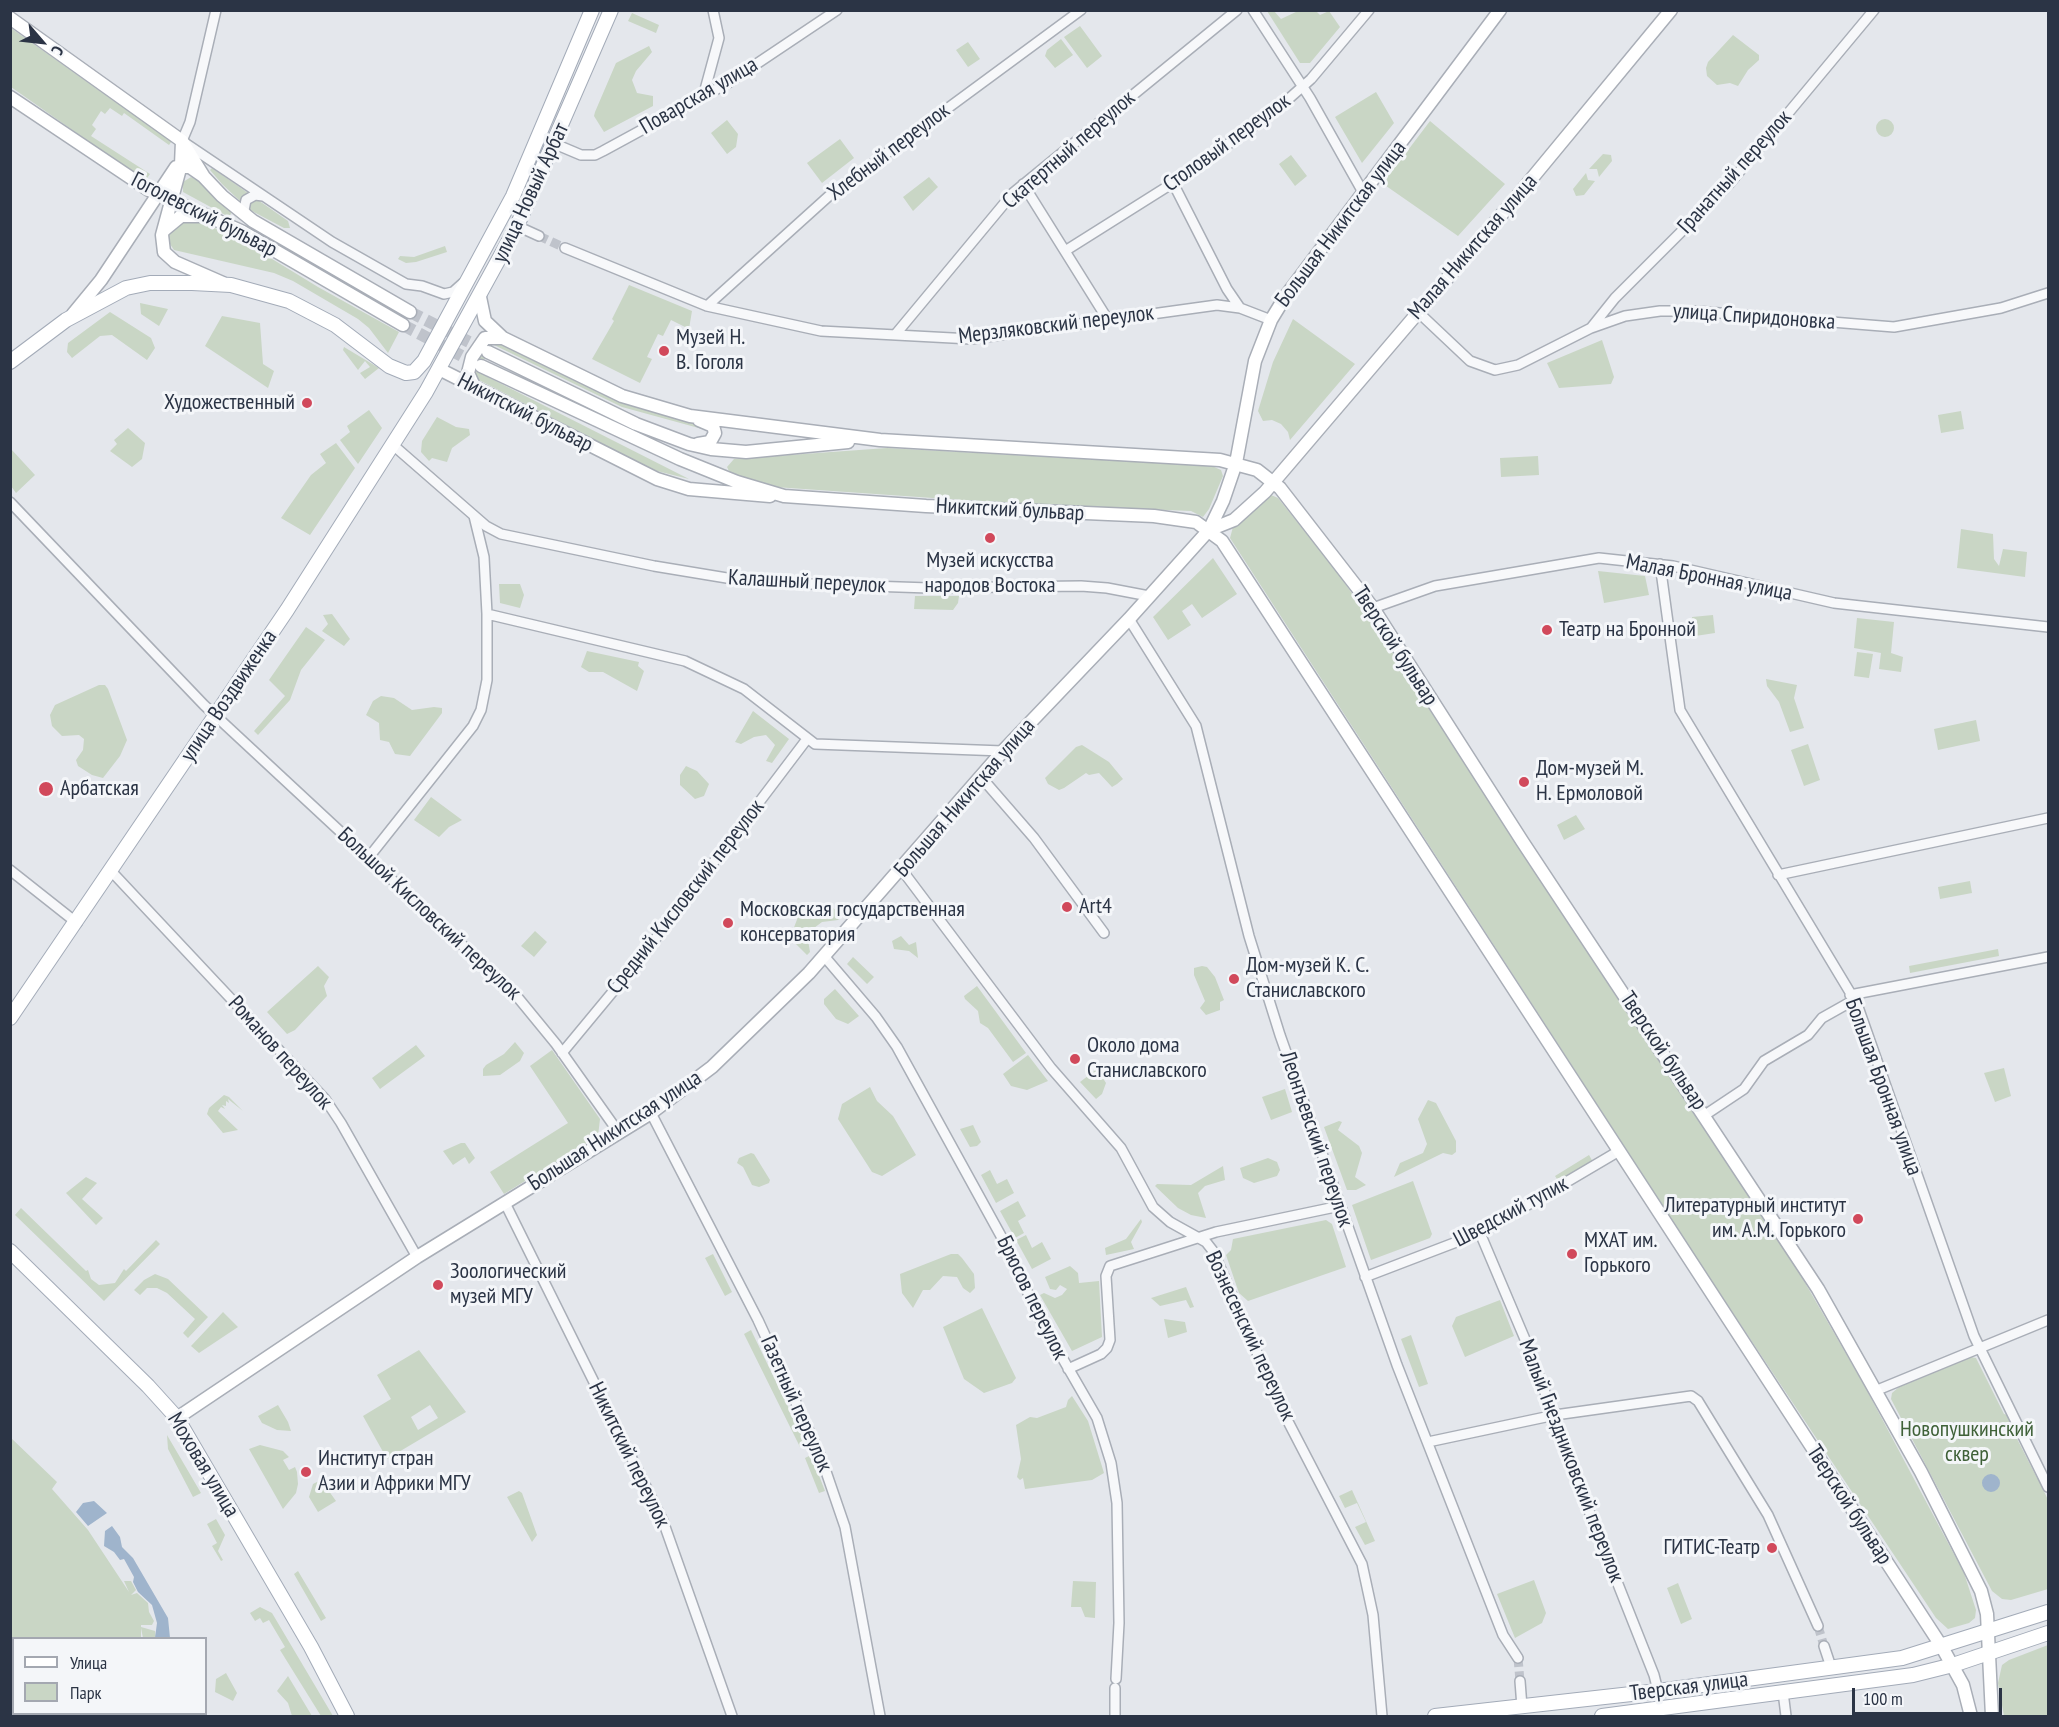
<!DOCTYPE html>
<meta charset="utf-8">
<style>
body{margin:0}
#map{position:relative;width:2059px;height:1727px;overflow:hidden;background:#e4e7ec;font-family:"PT Sans Narrow",sans-serif}
canvas{display:block}
.frame{position:absolute;inset:0;border:12px solid #2b3445;pointer-events:none}
.legend{position:absolute;left:12px;top:1637px;width:195px;height:78px;box-sizing:border-box;background:#f4f6f9;border:2px solid #a4a8b1;margin:0;padding:8px 10px;list-style:none;font-size:18px;color:#2b3445}
.legend li{display:flex;align-items:center;gap:12px;height:30px}
.legend b{width:30px;border:2px solid #a4a8b1}
.north{position:absolute;left:12px;top:12px;width:60px;height:60px;-webkit-text-stroke:4px #f4f6f9;paint-order:stroke;rotate:118deg;font-size:16px;font-weight:700;line-height:24px;text-align:center;color:#2b3445}
.north::after{content:'';display:block;margin:auto;width:21px;height:27px;background:#2b3445;clip-path:polygon(50% 0,100% 100%,50% 72%,0 100%)}
.scale{position:absolute;left:1852px;top:1688px;width:150px;height:27px;box-sizing:border-box;border:3px solid #2b3445;border-top:0;padding-left:8px;font-size:18px;line-height:21px;white-space:nowrap;color:#2b3445;-webkit-text-stroke:4px #f4f6f9;paint-order:stroke}
</style>
<div id="map">
<canvas width="2059" height="1727"></canvas>
<div class="frame"></div>
<ul class="legend">
<li><b style="height:8px;background:#fff"></b>Улица</li>
<li><b style="height:16px;background:#c9d6c5"></b>Парк</li>
</ul>
<div class="north">С</div>
<div class="scale">100 m</div>
</div>
<script>
const ctx = document.querySelector('canvas').getContext('2d');
ctx.lineJoin = 'round';
function fillPath(path, color) {
  ctx.fillStyle = color;
  ctx.fill(path, 'evenodd');
}
function toPath(rows) {
  const path = new Path2D();
  for (const r of rows) {
    if (r.length === 3) {
      path.moveTo(r[0] + r[2], r[1]);
      path.arc(r[0], r[1], r[2], 0, 2 * Math.PI);
      continue;
    }
    path.moveTo(r[0], r[1]);
    for (let i = 2; i < r.length; i += 2) path.lineTo(r[i], r[i + 1]);
  }
  return path;
}
function strokePath(path, color, width, dash) {
  ctx.strokeStyle = color;
  ctx.lineWidth = width;
  ctx.lineCap = dash ? 'butt' : 'round';
  ctx.setLineDash(dash || []);
  ctx.stroke(path);
}
function label(font, color, halo, rows, align = 'center') {
  ctx.font = font + ' "PT Sans Narrow",sans-serif';
  ctx.lineWidth = 6;
  ctx.setLineDash([]);
  ctx.textBaseline = 'middle';
  ctx.strokeStyle = halo;
  ctx.fillStyle = color;
  for (const [text, x, y, turn = 0] of rows) {
    ctx.save();
    ctx.translate(x, y);
    ctx.rotate((+turn || 0) * Math.PI / 180);
    ctx.textAlign = isNaN(turn) ? turn : align;
    if (halo) ctx.strokeText(text, 0, 0);
    ctx.fillText(text, 0, 0);
    ctx.restore();
  }
}
const green = toPath([
 [1267,11,1274,11,1281,19,1298,11,1316,11,1320,15,1329,11,1340,27,1310,63,1300,63],
 [632,13,659,25,656,33,628,21],
 [1080,26,1102,56,1087,68,1064,37],
 [11,28,114,101,174,138,169,145,124,113,122,116,110,108,105,114,101,111,92,125,96,129,91,136,150,174,145,181,11,87],
 [1733,35,1759,55,1759,60,1748,70,1738,86,1730,83,1717,85,1707,76,1706,68,1708,62],
 [1061,39,1073,55,1055,68,1045,56,1047,50],
 [968,42,980,59,968,67,956,50],
 [649,46,652,52,636,71,632,80,637,93,653,96,653,106,604,132,594,116,595,112,616,63],
 [1376,92,1394,123,1362,163,1335,117],
 [1885,128,9],
 [727,120,738,134,736,147,727,154,711,133],
 [1430,121,1505,184,1458,236,1379,181,1387,172,1393,170],
 [840,139,854,158,822,183,807,163],
 [1603,154,1611,155,1612,161,1599,177,1597,169,1589,169],
 [1291,155,1307,176,1295,186,1279,164],
 [212,168,248,193,240,201,222,184,210,170],
 [1586,173,1588,180,1595,181,1584,195,1576,196,1573,189],
 [191,177,200,182,232,212,229,217,183,192,183,182],
 [929,177,938,187,913,211,903,197],
 [252,199,258,200,288,221,290,228,284,228,250,210,249,204],
 [195,219,241,240,318,287,399,332,388,353,369,328,358,319,293,281,274,273,174,250,168,241,170,230,175,224],
 [445,246,447,252,416,262,406,263,398,259,400,256,414,257],
 [629,285,692,311,689,329,671,320,663,336,658,334,647,357,652,359,640,383,592,359,614,321,612,319],
 [140,303,168,309,159,326,141,314],
 [110,312,151,338,155,348,147,360,112,335,100,336,72,358,67,352,68,343],
 [222,316,260,323,263,364,274,371,268,388,205,346],
 [1293,319,1355,364,1290,440,1288,432,1281,424,1272,420,1263,421,1258,411,1273,362],
 [1602,340,1614,377,1611,384,1559,388,1547,363],
 [497,341,640,408,706,425,706,430,622,407,492,344,478,372,689,479,653,470,477,379,474,375,475,361,488,343],
 [344,347,379,368,365,379,360,373,370,367,365,361,358,370,343,350],
 [369,410,382,428,358,464,340,440,350,432,347,426],
 [1961,411,1964,429,1941,433,1938,415],
 [437,417,456,427,469,429,470,435,452,448,447,462,432,458,429,461,421,452,422,441],
 [128,428,145,443,142,459,132,467,110,451,117,444,114,440],
 [336,443,355,468,310,535,281,518,311,475,326,463,320,454],
 [887,448,1212,466,1221,470,1223,476,1209,509,1203,517,1191,511,1019,504,775,487,730,473,727,467,734,459],
 [11,449,35,475,16,493,11,486],
 [1538,456,1539,475,1501,477,1500,458],
 [1271,495,1278,498,1334,568,1404,667,1595,964,1800,1274,1864,1385,1964,1573,1976,1610,1975,1618,1969,1623,1948,1629,1936,1618,1707,1274,1230,538,1233,527],
 [1961,529,1993,534,1994,559,1999,566,2003,549,2027,552,2025,577,1957,568],
 [1213,558,1237,594,1202,618,1192,604,1182,611,1191,625,1168,640,1153,617],
 [1598,571,1645,576,1649,595,1604,603],
 [499,584,520,584,524,595,520,608,500,603],
 [915,596,959,596,958,603,953,610,914,609],
 [332,614,350,639,344,646,322,631,328,624,323,615],
 [1713,615,1715,633,1682,638,1681,629,1693,628,1692,617],
 [1857,618,1894,622,1891,653,1903,657,1901,672,1879,669,1881,653,1854,648],
 [306,627,325,640,301,670,290,700,258,735,254,731,285,696,269,680],
 [587,651,639,662,638,666,644,671,637,691,603,672,589,672,581,667],
 [1857,652,1873,654,1869,678,1854,676],
 [1766,679,1797,685,1794,698,1804,728,1790,732,1779,702,1767,686],
 [99,685,105,685,108,689,127,740,120,756,103,778,92,775,78,766,76,760,83,750,84,739,79,735,62,736,52,726,50,715,55,705],
 [381,696,394,698,412,710,434,707,442,708,442,713,410,756,395,754,389,742,380,740,379,723,366,715,373,701],
 [753,711,789,739,772,763,766,761,775,745,766,735,754,737,741,744,735,742],
 [1976,720,1980,741,1938,750,1934,729],
 [1808,744,1820,780,1804,786,1791,750],
 [1082,745,1109,762,1123,779,1117,784,1112,787,1099,773,1089,775,1086,773,1064,788,1059,790,1048,784,1045,778,1076,747],
 [686,766,697,771,709,784,704,796,695,799,680,785,680,775],
 [431,797,462,820,449,827,439,837,414,820],
 [1576,815,1585,829,1564,840,1557,825],
 [1970,881,1972,893,1940,899,1938,887],
 [818,904,830,905,842,916,838,920,822,922,814,928,808,940,810,952,807,955,794,942,793,930,798,917],
 [535,931,547,942,534,957,521,946],
 [901,936,909,945,916,942,918,958,909,951,894,949,892,941],
 [1998,949,1999,956,1910,973,1909,966],
 [853,957,874,977,867,984,847,964],
 [318,966,329,977,324,986,327,996,295,1030,287,1034,267,1012],
 [1202,966,1207,967,1215,977,1224,1000,1220,1002,1220,1010,1206,1015,1200,1008,1205,1001,1194,975,1194,968],
 [977,986,1026,1053,1013,1062,988,1028,980,1023,978,1011,965,999,964,996],
 [835,989,859,1016,848,1024,836,1019,824,1004,824,999],
 [515,1042,524,1053,520,1061,500,1075,483,1076,483,1069,486,1065,504,1054],
 [416,1045,425,1056,380,1089,372,1078],
 [552,1050,600,1119,598,1136,504,1194,490,1172,568,1123,530,1066],
 [1028,1055,1048,1081,1027,1090,1011,1086,1003,1074],
 [2004,1068,2011,1096,1995,1102,1984,1073],
 [1097,1069,1106,1083,1102,1094,1096,1099,1080,1082],
 [870,1087,877,1101,893,1116,916,1155,882,1176,872,1172,838,1119,842,1104],
 [1285,1089,1292,1112,1271,1120,1262,1097],
 [224,1095,229,1097,243,1111,228,1099,229,1103,226,1101,226,1106,222,1105,225,1109,221,1107,218,1111,238,1130,223,1133,207,1114,209,1108],
 [1428,1100,1436,1103,1456,1141,1456,1152,1452,1155,1443,1153,1394,1177,1400,1163,1423,1153,1427,1144,1418,1119],
 [1339,1121,1342,1122,1338,1130,1359,1146,1362,1153,1355,1177,1366,1185,1356,1190,1347,1190,1324,1127],
 [973,1125,981,1142,977,1146,970,1147,960,1129],
 [461,1143,465,1143,475,1158,469,1164,465,1157,453,1165,443,1151],
 [751,1153,754,1154,770,1180,769,1183,759,1187,752,1185,743,1167,737,1163,739,1158],
 [1589,1155,1593,1162,1559,1182,1555,1176],
 [1268,1158,1277,1162,1280,1170,1277,1176,1254,1183,1243,1178,1240,1168],
 [1223,1166,1225,1180,1205,1186,1198,1193,1206,1218,1191,1215,1178,1208,1155,1186,1157,1184,1191,1185],
 [990,1170,997,1184,1007,1179,1014,1193,996,1203,981,1175],
 [86,1177,97,1183,82,1199,103,1218,96,1225,66,1193],
 [1413,1181,1432,1234,1430,1238,1371,1260,1352,1205],
 [1018,1201,1026,1216,1018,1221,1024,1233,1015,1238,1000,1211],
 [21,1208,86,1271,88,1270,91,1279,99,1285,115,1283,124,1269,126,1271,156,1240,160,1244,104,1301,15,1215],
 [1141,1219,1142,1222,1131,1242,1134,1249,1106,1255,1105,1248,1126,1239],
 [1326,1220,1332,1224,1346,1267,1248,1301,1239,1293,1226,1255,1231,1250,1233,1239],
 [1026,1235,1032,1248,1042,1242,1051,1259,1032,1269,1016,1240],
 [713,1254,732,1292,725,1296,705,1258],
 [951,1254,958,1254,962,1258,974,1274,975,1288,970,1293,963,1288,957,1277,943,1276,930,1290,923,1290,913,1308,902,1293,900,1274],
 [1070,1266,1078,1273,1079,1283,1099,1281,1102,1337,1072,1351,1040,1295,1044,1293,1055,1298,1062,1295,1067,1289,1060,1285,1056,1290,1050,1289,1045,1277],
 [155,1274,168,1279,208,1317,188,1338,183,1333,195,1319,167,1293,157,1288,147,1288,140,1295,134,1290,144,1280],
 [1186,1287,1194,1307,1190,1308,1186,1300,1160,1306,1151,1298],
 [1500,1300,1514,1336,1465,1357,1452,1326,1456,1317],
 [982,1308,1016,1378,1012,1383,984,1393,964,1379,943,1327],
 [223,1312,238,1327,199,1353,191,1346],
 [1164,1319,1185,1322,1187,1332,1168,1338],
 [751,1330,806,1444,800,1447,744,1334],
 [1411,1335,1428,1384,1419,1387,1401,1339],
 [419,1350,466,1412,387,1459,363,1416,391,1399,377,1375],
 [430,1405,438,1418,418,1430,411,1417],
 [1971,1357,1976,1358,2004,1414,2008,1415,2013,1423,2011,1427,2037,1478,2044,1485,2043,1489,2048,1500,2048,1589,2011,1600,2002,1599,1992,1591,1891,1399,1892,1393,1899,1387],
 [1072,1396,1088,1421,1104,1473,1092,1480,1025,1489,1023,1478,1020,1480,1017,1477,1021,1459,1016,1425,1030,1417,1037,1418,1066,1407,1068,1400],
 [278,1405,288,1422,291,1431,277,1430,262,1423,258,1416],
 [167,1435,201,1493,193,1497,168,1449],
 [10,1437,57,1482,52,1489,88,1530,129,1592,124,1581,131,1581,136,1590,131,1595,137,1593,148,1603,149,1612,154,1621,152,1625,141,1625,141,1627,155,1631,156,1638,143,1638,141,1628,141,1638,14,1638,14,1714,164,1714,165,1716,11,1716],
 [260,1445,283,1451,289,1457,283,1460,289,1470,295,1467,297,1472,298,1484,296,1493,283,1509,249,1449],
 [811,1455,825,1491,819,1493,805,1458],
 [321,1480,336,1501,318,1512,309,1497,313,1484],
 [1352,1490,1375,1541,1365,1545,1355,1527,1366,1522,1357,1503,1345,1508,1339,1496],
 [519,1491,522,1493,537,1535,532,1542,507,1497],
 [216,1519,225,1535,218,1551,223,1560,221,1561,212,1546,217,1543,207,1524],
 [298,1571,326,1618,321,1621,294,1574],
 [1534,1580,1546,1613,1542,1623,1515,1638,1497,1594],
 [1073,1581,1096,1582,1095,1618,1085,1617,1081,1607,1071,1607],
 [1678,1583,1692,1619,1681,1624,1667,1588],
 [260,1607,272,1613,333,1716,321,1716,280,1650,285,1647,269,1620,263,1623,260,1618,255,1621,250,1613],
 [2048,1645,2048,1716,2004,1716,1998,1683,2002,1665,2009,1660],
 [226,1673,237,1693,233,1701,215,1692,216,1679],
 [288,1676,312,1716,292,1716,288,1703,277,1691]
]);
const water = toPath([
 [1991,1483,9],
 [94,1501,107,1513,88,1526,76,1512,83,1503],
 [112,1526,120,1537,122,1547,133,1558,168,1618,170,1638,155,1638,157,1623,152,1605,138,1592,133,1582,134,1577,124,1559,120,1560,114,1552,104,1546,105,1531]
]);
const streetTunnel = toPath([
 [539,236,565,248],
 [1818,1626,1824,1646],
 [1518,1658,1520,1681]
]);
const secondaryTunnel = toPath([
 [410,312,487,351],
 [403,325,479,365]
]);
const street = toPath([
 [216,10,190,122,182,141,332,242,406,284,422,286,444,294,453,292,463,283],
 [1253,10,1310,98,1364,194],
 [703,97,719,38,713,10],
 [555,144,581,155,595,155,603,151,728,83,837,10],
 [1173,183,1227,289,1240,308],
 [1023,184,1108,320],
 [248,217,244,210,246,200,255,195,263,196],
 [517,226,539,236],
 [565,248,707,306,821,331,971,339,1217,305,1240,308,1271,320],
 [1065,251,1173,183,1275,111,1311,79,1369,10],
 [707,306,830,195,1081,10],
 [1417,311,1470,361,1495,370,1518,365,1591,328,1625,316,1660,311,1695,311,1894,327,2001,308,2048,293],
 [1591,328,1615,298,1730,183,1874,10],
 [895,335,1013,193,1237,10],
 [393,445,486,526,501,534,654,566,751,582,929,588,1081,586,1107,588,1149,596],
 [10,502,204,705,515,994,556,1044,619,1133],
 [1660,564,1680,710,1857,1004,1974,1336,2048,1487],
 [1373,608,1435,586,1599,558,1673,566,1834,603,2048,627],
 [487,614,685,661,744,689,815,744,1003,751],
 [1129,619,1196,726,1249,936,1280,1035,1397,1365,1503,1635,1518,1658],
 [981,777,1034,838,1104,933],
 [369,857,473,726,481,710,487,680,487,614,484,557,474,516],
 [10,870,77,923],
 [902,870,1051,1068,1121,1148,1153,1207,1170,1222,1206,1242,1213,1251,1280,1406,1362,1564,1373,1615,1382,1716],
 [112,872,325,1099,341,1123,417,1257],
 [1778,875,2048,818],
 [824,956,876,1017,897,1047,1012,1256,1037,1314,1097,1418,1111,1463,1117,1503,1119,1623,1116,1679],
 [1850,995,2048,957],
 [562,1053,644,954,807,739],
 [651,1113,758,1320,821,1457,845,1527,880,1716],
 [1705,1115,1744,1089,1764,1061,1808,1035,1822,1018,1854,1000],
 [505,1203,663,1521,732,1716],
 [1480,1233,1527,1344,1587,1506,1654,1675,1658,1691],
 [1365,1277,1480,1233,1619,1151],
 [1068,1369,1101,1354,1107,1348,1110,1340,1106,1276,1110,1266,1216,1232,1340,1206],
 [1875,1391,2048,1320],
 [1428,1442,1555,1415,1691,1396,1698,1401,1768,1515,1818,1626],
 [1824,1646,1831,1667],
 [1520,1681,1522,1707],
 [1783,1692,1786,1716],
 [1115,1716,1115,1688]
]);
const secondary = toPath([
 [10,18,182,141,204,177,222,196,253,221,410,312],
 [10,97,149,190,241,231,403,325],
 [182,141,181,165,162,235,164,252,175,262,223,283],
 [164,230,181,216,201,216],
 [480,297,485,321,503,338,622,396,690,416,880,440,1220,460,1257,470,1280,488,1373,608,1522,841,1818,1289,1921,1472,1981,1591,1987,1614,1992,1716],
 [73,314,101,280,176,167,190,167,203,176],
 [488,352,636,424,689,444,711,449,746,452,848,442],
 [481,366,680,459,737,482,784,496,926,506,1154,516,1196,522,1222,541,1942,1647,1963,1685,1971,1716],
 [439,369,657,479,689,489,770,496],
 [474,386,468,373,472,357,485,338,503,338],
 [698,444,710,442,715,433,713,426,699,420],
 [1209,530,1234,520,1265,492,1514,200,1671,10],
 [177,1418,417,1257,651,1113,712,1067,809,973,1003,751,1129,619,1209,530,1223,501,1236,463,1255,361,1271,320,1285,297,1500,10]
]);
const primary = toPath([
 [10,362,66,320,126,288,150,283,192,283,231,285,289,301,335,325,389,366,406,373,414,372,424,361,513,196,592,10],
 [10,1018,287,610,426,392,517,226,611,10],
 [10,1251,148,1386,177,1418,311,1647,347,1716],
 [1435,1716,1658,1691,1902,1658,2048,1612],
 [1602,1716,1913,1675,1953,1665,2048,1633]
]);
const markers = [
 [664,351,6,"#d1495b"],
 [307,403,6,"#d1495b"],
 [990,538,6,"#d1495b"],
 [1547,630,6,"#d1495b"],
 [1524,782,6,"#d1495b"],
 [46,789,8,"#d1495b"],
 [1067,907,6,"#d1495b"],
 [728,923,6,"#d1495b"],
 [1234,979,6,"#d1495b"],
 [1075,1059,6,"#d1495b"],
 [1858,1219,6,"#d1495b"],
 [1572,1254,6,"#d1495b"],
 [438,1285,6,"#d1495b"],
 [306,1472,6,"#d1495b"],
 [1772,1548,6,"#d1495b"]
];
const streetNames = [
 ["Поварская улица",699,96,-30],
 ["Столовый переулок",1227,143,-36],
 ["Скатертный переулок",1069,150,-41],
 ["Хлебный переулок",889,152,-37],
 ["Гранатный переулок",1735,172,-48],
 ["улица Новый Арбат",531,193,-65],
 ["Гоголевский бульвар",204,215,27],
 ["Большая Никитская улица",1341,224,-53],
 ["Малая Никитская улица",1473,247,-49],
 ["улица Спиридоновка",1754,317,4],
 ["Мерзляковский переулок",1056,325,-7],
 ["Никитский бульвар",525,413,27],
 ["Никитский бульвар",1010,510,3],
 ["Малая Бронная улица",1709,578,11],
 ["Калашный переулок",807,582,3],
 ["Тверской бульвар",1395,646,57],
 ["улица Воздвиженка",229,696,-56],
 ["Большая Никитская улица",965,798,-49],
 ["Средний Кисловский переулок",686,897,-52],
 ["Большой Кисловский переулок",429,914,43],
 ["Тверской бульвар",1663,1051,56],
 ["Романов переулок",280,1053,48],
 ["Большая Бронная улица",1883,1087,70],
 ["Большая Никитская улица",615,1131,-33],
 ["Леонтьевский переулок",1316,1139,71],
 ["Шведский тупик",1511,1212,-28],
 ["Брюсов переулок",1032,1298,64],
 ["Вознесенский переулок",1250,1336,65],
 ["Газетный переулок",796,1404,66],
 ["Никитский переулок",629,1455,64],
 ["Малый Гнездниковский переулок",1571,1461,69],
 ["Моховая улица",203,1465,59],
 ["Тверской бульвар",1849,1505,57],
 ["Тверская улица",1689,1687,-7]
];
const poiNames = [
 ["Музей Н.",676,338],
 ["В. Гоголя",676,363],
 ["Художественный",295,403,"right"],
 ["Музей искусства",990,561,"center"],
 ["народов Востока",990,586,"center"],
 ["Театр на Бронной",1559,630],
 ["Дом-музей М.",1536,769],
 ["Н. Ермоловой",1536,794],
 ["Арбатская",60,789],
 ["Art4",1079,907],
 ["Московская государственная",740,910],
 ["консерватория",740,935],
 ["Дом-музей К. С.",1246,966],
 ["Станиславского",1246,991],
 ["Около дома",1087,1046],
 ["Станиславского",1087,1071],
 ["Литературный институт",1846,1206,"right"],
 ["им. А.М. Горького",1846,1231,"right"],
 ["МХАТ им.",1584,1241],
 ["Горького",1584,1266],
 ["Зоологический",450,1272],
 ["музей МГУ",450,1297],
 ["Институт стран",318,1459],
 ["Азии и Африки МГУ",318,1484],
 ["ГИТИС-Театр",1760,1548,"right"]
];
const parkNames = [
 ["Новопушкинский",1967,1430],
 ["сквер",1967,1455]
];
fillPath(green, '#c9d6c5');
fillPath(water, '#9fb4cc');
strokePath(streetTunnel, '#bfc3cb', 9, [9, 4.5]);
strokePath(secondaryTunnel, '#bfc3cb', 12, [12, 6]);
strokePath(street, '#a9aeb7', 12);
strokePath(secondary, '#a9aeb7', 15);
strokePath(primary, '#a3abb8', 16);
strokePath(street, '#f7f8fa', 9);
strokePath(secondary, '#fff', 12);
strokePath(primary, '#fff', 14);
for (const [x, y, r, color] of markers) {
  const dot = new Path2D();
  dot.arc(x, y, r, 0, 2 * Math.PI);
  ctx.fillStyle = color;
  ctx.fill(dot);
  strokePath(dot, '#f4f6f9', 2);
}
label('22px', '#2b3445', '#f4f6f9', streetNames);
label('22px', '#2b3445', '#f4f6f9', poiNames, 'left');
label('22px', '#3f6138', '#f4f6f9', parkNames);
</script>
